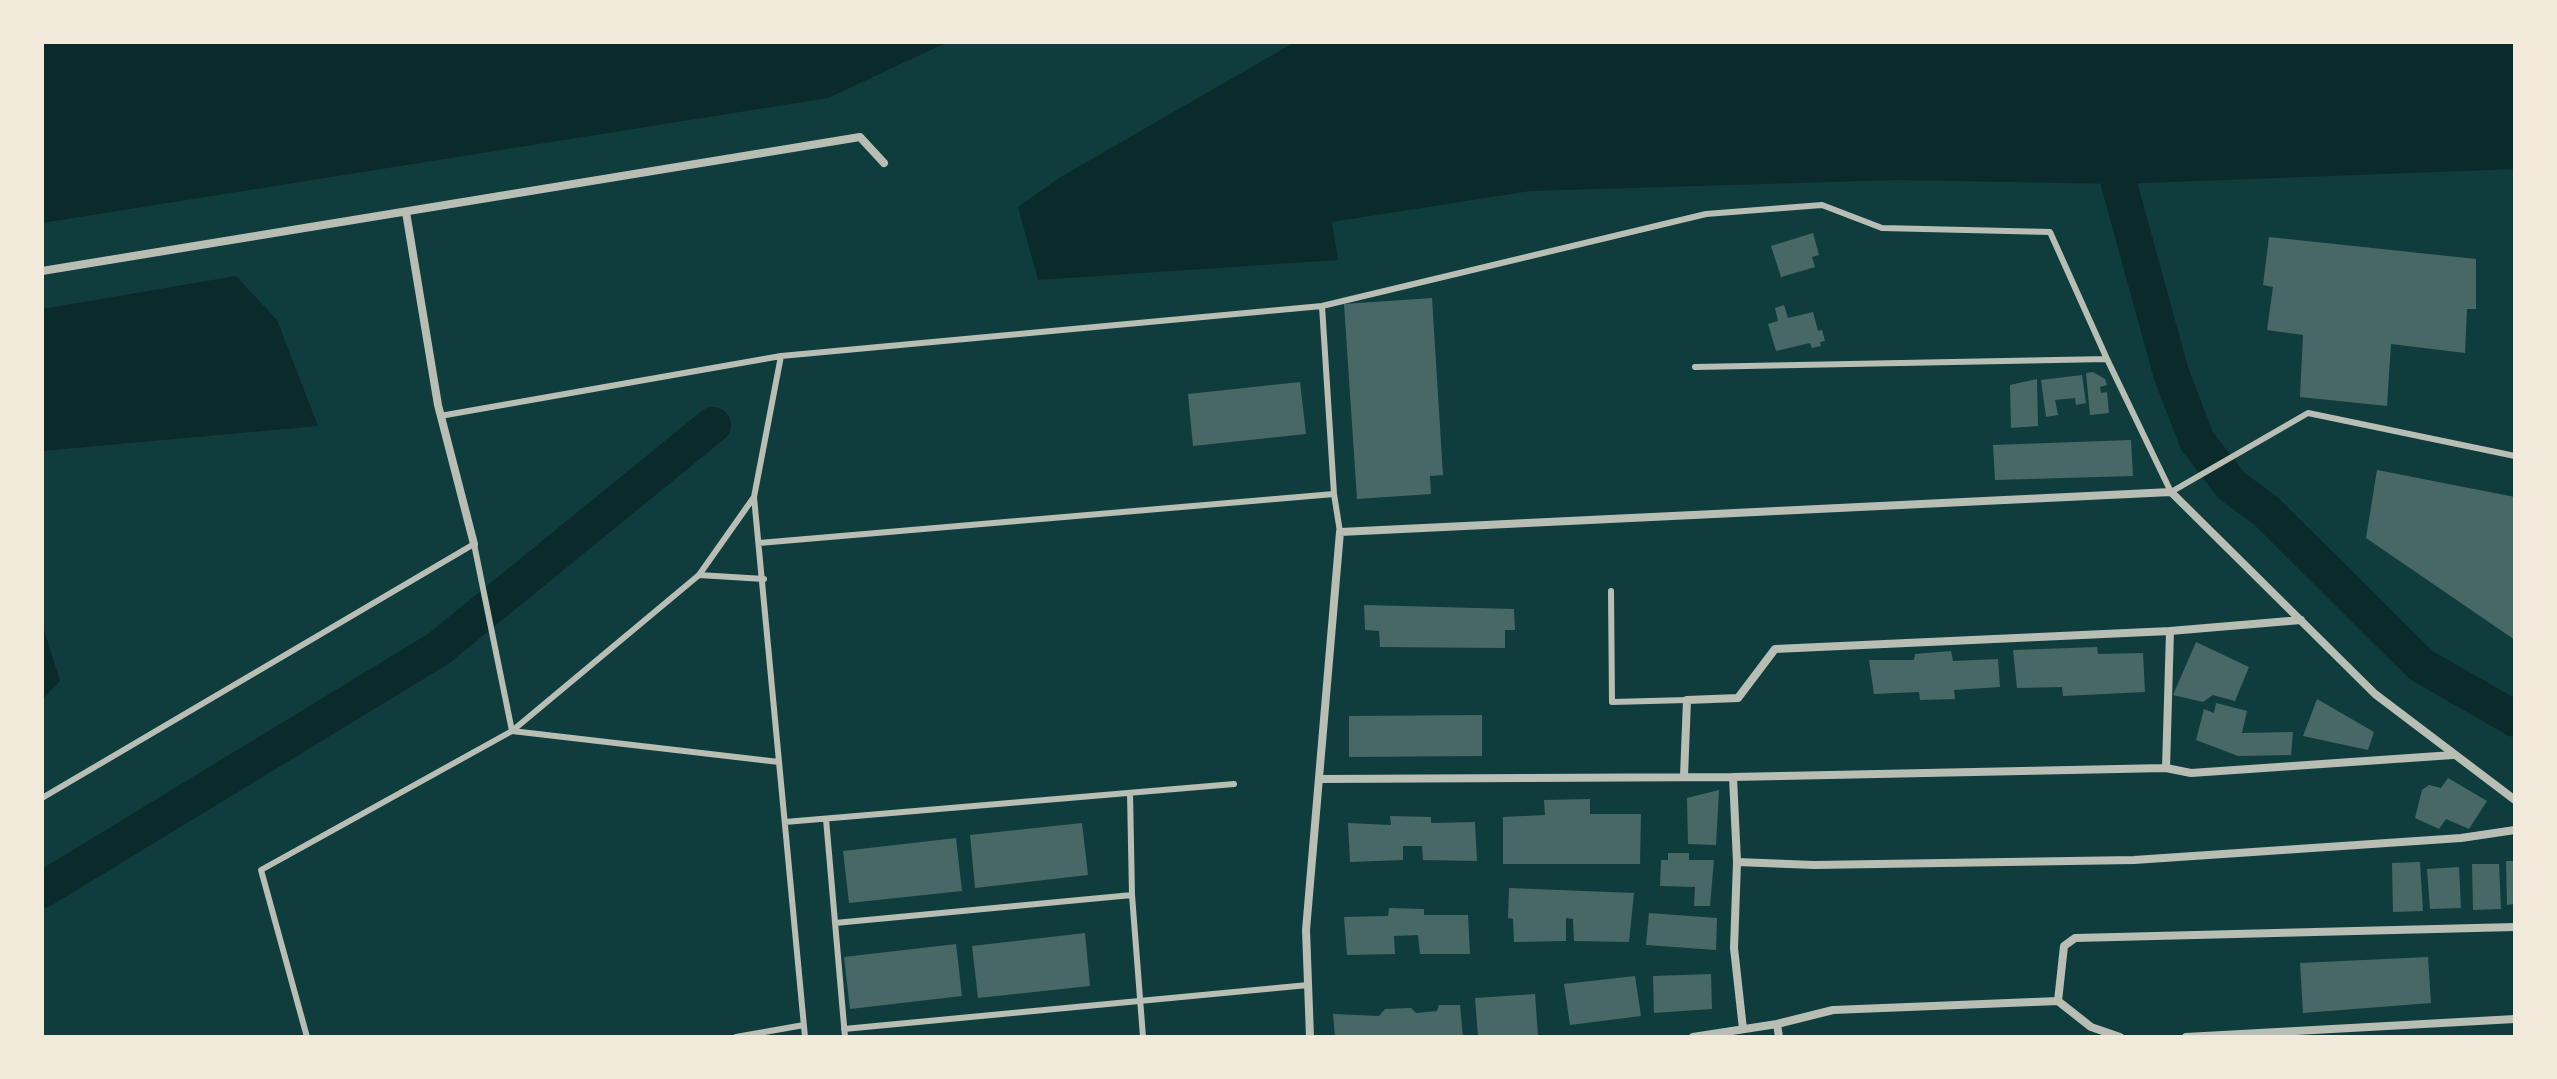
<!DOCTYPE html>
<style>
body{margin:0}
#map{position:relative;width:2557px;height:1079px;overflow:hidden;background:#0f3d3e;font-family:Helvetica,sans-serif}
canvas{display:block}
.frame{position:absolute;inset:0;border:44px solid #f1e9da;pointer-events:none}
</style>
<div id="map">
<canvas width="2557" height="1079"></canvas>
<div class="frame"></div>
</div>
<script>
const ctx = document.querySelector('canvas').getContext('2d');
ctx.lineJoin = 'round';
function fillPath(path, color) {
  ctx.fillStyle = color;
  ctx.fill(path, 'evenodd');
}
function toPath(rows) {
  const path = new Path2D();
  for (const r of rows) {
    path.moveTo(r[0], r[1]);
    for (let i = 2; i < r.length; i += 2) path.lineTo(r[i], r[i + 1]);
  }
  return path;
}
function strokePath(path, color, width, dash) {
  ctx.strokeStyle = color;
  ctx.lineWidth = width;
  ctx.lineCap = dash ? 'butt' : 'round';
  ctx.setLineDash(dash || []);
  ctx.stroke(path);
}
const water = toPath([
 [42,42,948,42,828,98,42,223],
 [1295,42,2515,42,2515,169,2119,184,1898,180,1530,191,1332,222,1338,260,1038,280,1018,207,1059,178],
 [236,276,277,320,318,426,42,451,42,309],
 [42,623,60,681,42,700]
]);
const river = toPath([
 [2119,184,2171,373,2197,441,2232,486,2266,511,2421,665,2515,719],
 [42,890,438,649,713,425]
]);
const building = toPath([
 [1813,233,1819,255,1812,257,1815,267,1781,277,1771,246],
 [2269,237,2476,259,2476,309,2467,309,2465,353,2391,344,2387,406,2300,397,2303,335,2267,330,2273,287,2263,285],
 [1432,298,1443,475,1430,476,1431,494,1357,499,1344,304],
 [1784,305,1788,318,1813,312,1818,331,1822,330,1825,341,1820,342,1821,346,1812,348,1810,343,1776,351,1768,324,1778,321,1775,308],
 [2093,372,2105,379,2107,385,2100,387,2101,393,2107,392,2109,413,2090,415,2086,373],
 [2082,375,2086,403,2076,405,2075,398,2055,400,2058,415,2046,417,2041,380],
 [2037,379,2038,426,2011,428,2010,385],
 [1300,382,1306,434,1193,446,1188,394],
 [2131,440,2133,476,1995,480,1993,445],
 [2377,470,2515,497,2515,640,2366,538],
 [1364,605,1514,609,1515,630,1505,630,1505,648,1380,647,1379,631,1365,630],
 [2196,642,2249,667,2235,701,2213,695,2203,702,2173,695],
 [2097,647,2098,654,2143,653,2145,692,2063,696,2062,687,2017,688,2013,650],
 [1951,651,1953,661,1998,659,2000,687,1954,690,1955,699,1920,700,1919,692,1874,694,1869,660,1914,660,1915,654],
 [2317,699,2374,732,2368,750,2303,736],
 [2216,703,2247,711,2242,733,2293,732,2291,755,2238,756,2196,740,2204,709,2214,713],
 [1482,715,1482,756,1349,757,1349,716],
 [2448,778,2487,801,2469,829,2446,819,2439,829,2415,818,2422,790,2429,785,2441,788],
 [1719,790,1716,845,1688,844,1687,798],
 [1590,799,1590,814,1641,814,1640,864,1503,864,1503,817,1545,815,1544,800],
 [1390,816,1431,817,1431,823,1475,822,1477,861,1423,860,1422,846,1403,846,1403,860,1350,862,1348,823,1391,825],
 [1082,823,1088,875,975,888,970,835],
 [956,838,962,891,849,903,843,851],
 [1668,853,1689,853,1689,860,1714,860,1710,906,1694,906,1695,887,1660,886,1661,860,1668,860],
 [2506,861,2515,861,2515,904,2507,905],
 [2420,862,2423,911,2393,912,2392,863],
 [2472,864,2499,864,2501,909,2473,910],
 [2459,867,2461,908,2430,909,2427,869],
 [1509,888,1634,893,1629,942,1574,941,1573,919,1566,918,1566,941,1514,942,1513,919,1508,918],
 [1389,908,1424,909,1424,915,1468,915,1470,954,1420,954,1418,935,1394,936,1395,954,1347,955,1344,917,1388,916],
 [1649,913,1717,918,1716,950,1646,945],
 [1085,933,1090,986,978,998,972,946],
 [956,944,962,996,850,1009,844,957],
 [2428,957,2431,1003,2303,1013,2300,963],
 [1711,974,1712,1009,1654,1013,1653,976],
 [1635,976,1641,1016,1570,1025,1564,984],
 [1535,994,1538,1036,1478,1037,1475,998],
 [1439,1005,1460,1005,1463,1037,1335,1037,1333,1014,1379,1016,1385,1009,1411,1008,1416,1013,1437,1011]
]);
const service = toPath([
 [1322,306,1334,494],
 [781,356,754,497,805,1037],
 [1695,367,2107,359,2171,492,2308,413,2515,456],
 [440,416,781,356,1322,306,1706,214,1822,205,1882,228,2050,232,2107,359],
 [759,543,1334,494,1340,532],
 [699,575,764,579],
 [1611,591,1612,702,1687,700],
 [1130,793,1132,895,1143,1037],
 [42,798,474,544,512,731,779,762],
 [826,819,845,1037],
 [785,822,1234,784],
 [835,923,1132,895],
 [844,1029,1308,985],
 [307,1037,261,870,512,731,699,575,754,497],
 [736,1037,804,1025]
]);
const minor = toPath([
 [406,212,438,405,474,544],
 [42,271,860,137,884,163],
 [2166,768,2170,631,2301,620],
 [1684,776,1687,700,1738,698,1775,649,2170,631],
 [1733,777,1737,862,1734,948,1743,1029],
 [1319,779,1733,777,2166,768,2191,773,2453,755],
 [1737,862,1814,865,2134,860,2461,838,2515,830],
 [2058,1001,2064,946,2075,938,2515,927],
 [2058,1001,2091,1027,2120,1037],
 [1777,1024,1779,1037],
 [1310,1037,1306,930,1340,532,2171,492,2375,694,2515,800],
 [1693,1037,1777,1024,1833,1010,2058,1001],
 [2186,1037,2515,1019]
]);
fillPath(water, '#0a2a2b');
strokePath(river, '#0a2a2b', 36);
fillPath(building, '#486865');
strokePath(service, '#b8beb3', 6);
strokePath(minor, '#b8beb3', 8);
</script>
